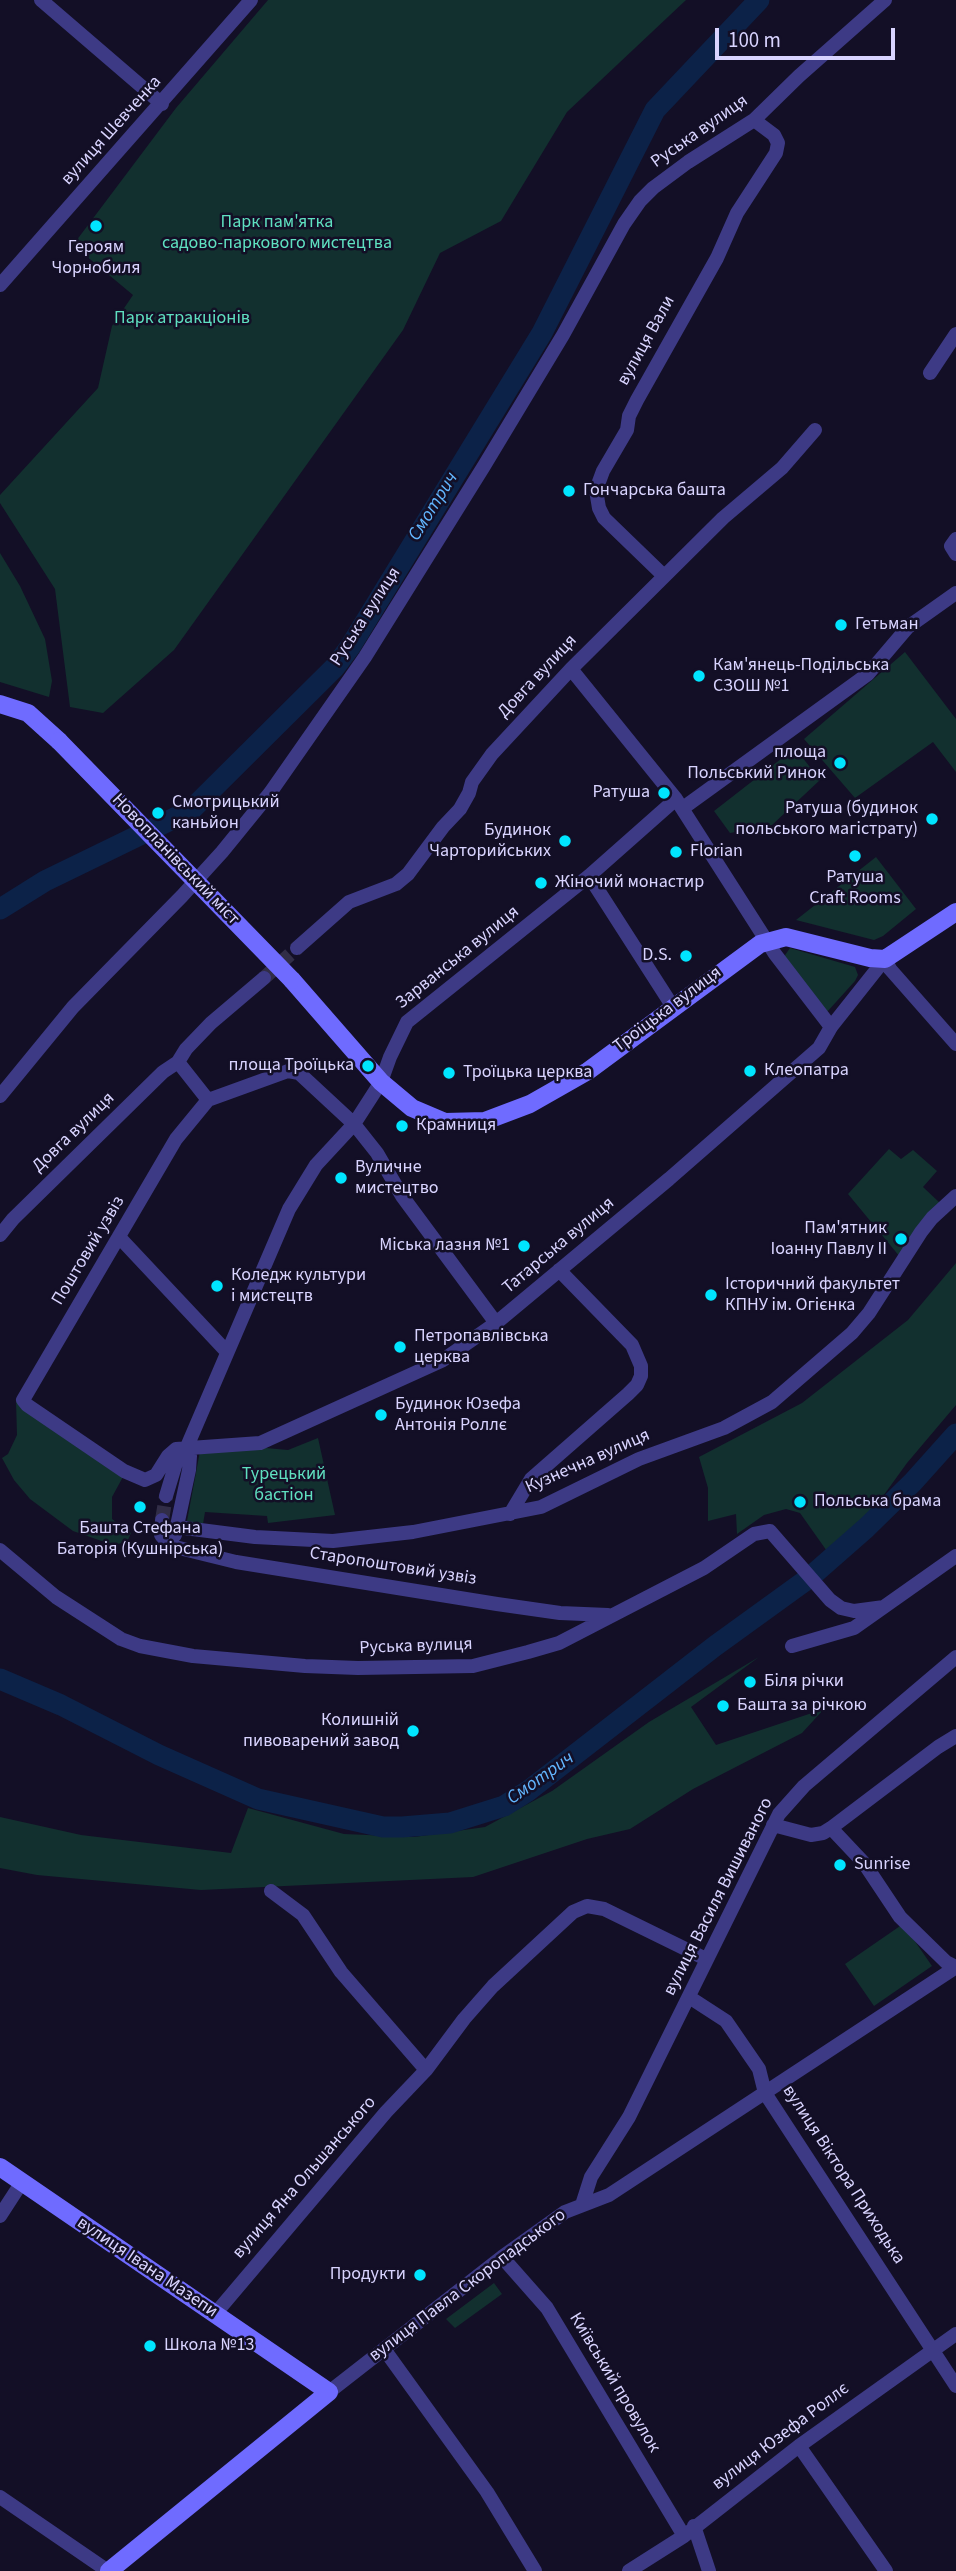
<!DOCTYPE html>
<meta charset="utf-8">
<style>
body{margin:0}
#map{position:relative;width:956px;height:2571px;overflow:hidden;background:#130f26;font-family:"Source Sans 3",sans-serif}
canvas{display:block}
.scale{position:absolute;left:715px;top:28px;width:180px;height:32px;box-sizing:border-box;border:4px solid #d9d4ff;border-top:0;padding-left:9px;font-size:21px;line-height:24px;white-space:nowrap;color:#d9d4ff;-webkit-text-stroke:5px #130f26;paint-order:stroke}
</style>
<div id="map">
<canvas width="956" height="2571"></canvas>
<div class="scale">100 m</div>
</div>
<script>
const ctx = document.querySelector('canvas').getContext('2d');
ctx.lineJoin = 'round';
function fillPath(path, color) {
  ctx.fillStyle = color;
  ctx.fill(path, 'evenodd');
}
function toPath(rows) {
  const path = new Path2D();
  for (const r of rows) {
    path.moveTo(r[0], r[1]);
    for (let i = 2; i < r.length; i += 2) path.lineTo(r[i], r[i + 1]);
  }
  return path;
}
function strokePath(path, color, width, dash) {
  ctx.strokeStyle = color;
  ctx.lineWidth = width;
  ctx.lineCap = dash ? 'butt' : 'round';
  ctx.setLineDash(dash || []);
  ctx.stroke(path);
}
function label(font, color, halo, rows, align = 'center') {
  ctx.font = font + ' "Source Sans 3",sans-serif';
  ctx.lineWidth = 5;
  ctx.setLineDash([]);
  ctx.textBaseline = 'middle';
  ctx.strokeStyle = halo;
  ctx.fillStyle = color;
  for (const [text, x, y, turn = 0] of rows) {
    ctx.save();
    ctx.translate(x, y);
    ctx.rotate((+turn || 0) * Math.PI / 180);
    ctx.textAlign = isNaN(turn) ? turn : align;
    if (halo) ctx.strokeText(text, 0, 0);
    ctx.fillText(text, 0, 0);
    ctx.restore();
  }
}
const green = toPath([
 [268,0,686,0,567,112,501,221,440,253,403,330,174,650,103,713,70,707,55,589,0,503,0,495,98,388,112,326,133,295,73,245,176,108],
 [0,553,20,586,45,639,52,681,49,697,0,682],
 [905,652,956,719,956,772,933,742,855,798,804,739],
 [795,748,820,780,772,825,730,833,714,811],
 [876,857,916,909,883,936,874,940,796,920],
 [790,948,855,967,858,975,855,981,827,1012,783,958],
 [889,1149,901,1159,913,1150,937,1171,923,1187,940,1203,900,1257,848,1194],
 [956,1263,956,1405,907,1463,865,1521,829,1554,800,1513,786,1509,764,1515,737,1534,736,1514,708,1521,708,1488,699,1457,802,1403,908,1320],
 [16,1401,124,1475,112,1497,112,1519,131,1533,127,1542,113,1545,73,1531,30,1499,14,1480,2,1458,8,1454,17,1435],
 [318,1438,335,1515,268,1523,267,1516,205,1512,203,1524,187,1521,200,1451,210,1443,288,1450],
 [759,1657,691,1707,716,1745,824,1709,802,1733,693,1789,630,1829,587,1839,473,1877,201,1890,37,1875,0,1868,0,1817,81,1835,231,1853,248,1808,344,1834,414,1837,485,1827,552,1791,649,1722],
 [903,1924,932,1966,874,2006,845,1964],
 [494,2283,502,2294,455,2328,446,2319]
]);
const river = toPath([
 [0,909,45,881,191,810,335,667,350,647,542,333,655,110,759,0],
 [0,1679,61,1705,159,1755,258,1799,383,1827,402,1827,450,1823,504,1806,528,1791,715,1646,809,1578,866,1528,913,1482,956,1434]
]);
const streetTunnel = toPath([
 [264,978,297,948],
 [162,1520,166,1496]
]);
const street = toPath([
 [41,0,162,104],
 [0,285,251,0],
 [930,373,956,334],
 [956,539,951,546,956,554],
 [664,576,604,518,599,508,596,490,603,471,627,430,629,416,637,400,717,258,737,213,776,153,778,143,774,135,754,120],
 [571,669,676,799,775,954,831,1027],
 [683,808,868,674,908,627,956,593],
 [589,876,673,1007],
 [297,948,349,902,396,884,408,874,443,827,460,809,469,793,472,782,492,754,571,669,723,518,782,468,815,430],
 [178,1062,186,1049,211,1023,264,978],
 [0,1096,73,1007,182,896,222,852,270,793,365,657,484,466,563,335,624,224,640,201,653,188,688,162,754,120,799,76,885,0],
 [0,1235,13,1219,163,1072,178,1062,208,1100],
 [120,1238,227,1352],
 [496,1323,402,1196,377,1153,354,1124,299,1073,288,1071,208,1100,176,1139,23,1400,27,1405,124,1471,145,1480,156,1475,168,1456,176,1449,260,1443,443,1360,496,1323,669,1179,819,1048,831,1027,885,959,890,969,956,1044],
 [166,1496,179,1453,186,1449,289,1209,316,1165,354,1124,381,1082,390,1057,407,1022,589,876,676,799],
 [510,1514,531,1479,628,1394,637,1385,641,1376,641,1366,632,1345,559,1270],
 [162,1520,161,1535,171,1546,236,1562,497,1604,560,1613,608,1615],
 [177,1527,255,1537,333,1541,413,1532,541,1507,639,1459,724,1428,772,1402,852,1333,869,1313,921,1232,932,1218,956,1196],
 [175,1535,189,1470,190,1456,186,1449],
 [0,1550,56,1597,121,1639,140,1646,193,1656,305,1666,358,1668,473,1666,528,1652,559,1643,704,1568,754,1534,770,1531,830,1600,841,1608,854,1611,884,1607],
 [792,1646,854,1628,956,1556],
 [956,1736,938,1747,831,1828,864,1863,900,1917,946,1962,956,1967],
 [773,1825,811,1835,823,1833,831,1828],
 [271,1891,303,1915,341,1972,426,2070],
 [689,1997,726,2021,759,2069,765,2093,956,2386],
 [582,2205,591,2177,629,2117,779,1814,804,1786,956,1657],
 [0,2216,22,2182],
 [502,2257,547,2308,684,2536],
 [215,2314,386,2112,426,2070,464,2019,493,1986,573,1912,587,1906,604,1909,706,1959],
 [384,2349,487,2492,535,2571],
 [329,2392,502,2257,565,2212,609,2195,956,1967],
 [799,2446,886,2571],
 [0,2497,108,2571],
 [694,2526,709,2571],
 [629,2571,684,2536,799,2446,956,2334]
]);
const secondary = toPath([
 [0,704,28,713,59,741],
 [292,980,381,1082,412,1108,445,1122,485,1121,530,1104,588,1071,760,944,786,937,870,958,885,959,956,912],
 [0,2167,329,2392,109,2571]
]);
const secondaryBridge = toPath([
 [59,741,292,980]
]);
const markers = [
 [96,226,7,"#00e5ff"],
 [569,491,7,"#00e5ff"],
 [841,625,7,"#00e5ff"],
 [699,676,7,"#00e5ff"],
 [840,763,7,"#00e5ff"],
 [664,793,7,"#00e5ff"],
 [158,813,7,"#00e5ff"],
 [932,819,7,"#00e5ff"],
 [565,841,7,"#00e5ff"],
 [676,852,7,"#00e5ff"],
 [855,856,7,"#00e5ff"],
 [541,883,7,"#00e5ff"],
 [686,956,7,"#00e5ff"],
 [368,1066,7,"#00e5ff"],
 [750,1071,7,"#00e5ff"],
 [449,1073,7,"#00e5ff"],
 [402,1126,7,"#00e5ff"],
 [341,1178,7,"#00e5ff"],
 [901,1239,7,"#00e5ff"],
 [524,1246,7,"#00e5ff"],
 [217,1286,7,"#00e5ff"],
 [711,1295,7,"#00e5ff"],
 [400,1347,7,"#00e5ff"],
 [381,1415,7,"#00e5ff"],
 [800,1502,7,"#00e5ff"],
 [140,1507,7,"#00e5ff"],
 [750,1682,7,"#00e5ff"],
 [723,1706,7,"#00e5ff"],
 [413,1731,7,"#00e5ff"],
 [840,1865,7,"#00e5ff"],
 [420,2275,7,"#00e5ff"],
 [150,2346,7,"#00e5ff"]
];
const streetNames = [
 ["вулиця Шевченка",112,131,-48],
 ["Руська вулиця",700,132,-35],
 ["вулиця Вали",647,341,-61],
 ["Руська вулиця",366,617,-57],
 ["Довга вулиця",538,677,-47],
 ["Новопланівський міст",175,860,46],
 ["Зарванська вулиця",458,958,-39],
 ["Троїцька вулиця",668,1010,-37],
 ["Довга вулиця",74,1133,-44],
 ["Татарська вулиця",559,1246,-40],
 ["Поштовий узвіз",89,1251,-59],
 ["Кузнечна вулиця",588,1462,-24],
 ["Старопоштовий узвіз",393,1567,9],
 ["Руська вулиця",416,1647,-2],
 ["вулиця Василя Вишиваного",719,1897,-63],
 ["вулиця Віктора Приходька",843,2175,57],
 ["вулиця Яна Ольшанського",305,2178,-49],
 ["вулиця Івана Мазепи",147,2268,34],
 ["вулиця Павла Скоропадського",468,2286,-37],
 ["Київський провулок",614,2383,59],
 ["вулиця Юзефа Роллє",781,2437,-37]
];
const parkNames = [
 ["Парк пам'ятка",277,223],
 ["садово-паркового мистецтва",277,244],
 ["Парк атракціонів",182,319],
 ["Турецький",284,1475],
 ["бастіон",284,1496]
];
const poiNames = [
 ["Героям",96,248,"center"],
 ["Чорнобиля",96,269,"center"],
 ["Гончарська башта",583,491],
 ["Гетьман",855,625],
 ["Кам'янець-Подільська",713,666],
 ["СЗОШ №1",713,687],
 ["площа",826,753,"right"],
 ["Польський Ринок",826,774,"right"],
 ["Ратуша",650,793,"right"],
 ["Смотрицький",172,803],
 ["каньйон",172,824],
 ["Ратуша (будинок",918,809,"right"],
 ["польського магістрату)",918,830,"right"],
 ["Будинок",551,831,"right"],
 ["Чарторийських",551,852,"right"],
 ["Florian",690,852],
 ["Ратуша",855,878,"center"],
 ["Craft Rooms",855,899,"center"],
 ["Жіночий монастир",555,883],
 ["D.S.",672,956,"right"],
 ["площа Троїцька",354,1066,"right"],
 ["Клеопатра",764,1071],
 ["Троїцька церква",463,1073],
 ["Крамниця",416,1126],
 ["Вуличне",355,1168],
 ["мистецтво",355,1189],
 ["Пам'ятник",887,1229,"right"],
 ["Iоанну Павлу II",887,1250,"right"],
 ["Міська лазня №1",510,1246,"right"],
 ["Коледж культури",231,1276],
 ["і мистецтв",231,1297],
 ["Історичний факультет",725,1285],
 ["КПНУ ім. Огієнка",725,1306],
 ["Петропавлівська",414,1337],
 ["церква",414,1358],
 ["Будинок Юзефа",395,1405],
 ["Антонія Роллє",395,1426],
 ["Польська брама",814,1502],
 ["Башта Стефана",140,1529,"center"],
 ["Баторія (Кушнірська)",140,1550,"center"],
 ["Біля річки",764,1682],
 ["Башта за річкою",737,1706],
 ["Колишній",399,1721,"right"],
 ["пивоварений завод",399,1742,"right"],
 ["Sunrise",854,1865],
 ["Продукти",406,2275,"right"],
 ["Школа №13",164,2346]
];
const waterNames = [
 ["Смотрич",434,507,-58],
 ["Смотрич",541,1779,-35]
];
fillPath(green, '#12302f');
strokePath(river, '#0c2248', 21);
strokePath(streetTunnel, '#312d47', 14, [14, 7]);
strokePath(street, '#3d3a85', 14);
strokePath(secondary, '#6f6bff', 18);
strokePath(secondaryBridge, '#6f6bff', 18);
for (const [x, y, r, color] of markers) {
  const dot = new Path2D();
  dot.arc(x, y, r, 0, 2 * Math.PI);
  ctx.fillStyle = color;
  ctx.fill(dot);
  strokePath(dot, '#130f26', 2.5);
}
label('18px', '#d9d4ff', '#130f26', streetNames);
label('18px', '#5fe0c0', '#130f26', parkNames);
label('18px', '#d9d4ff', '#130f26', poiNames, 'left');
label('italic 19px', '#62b6ff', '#130f26', waterNames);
</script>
